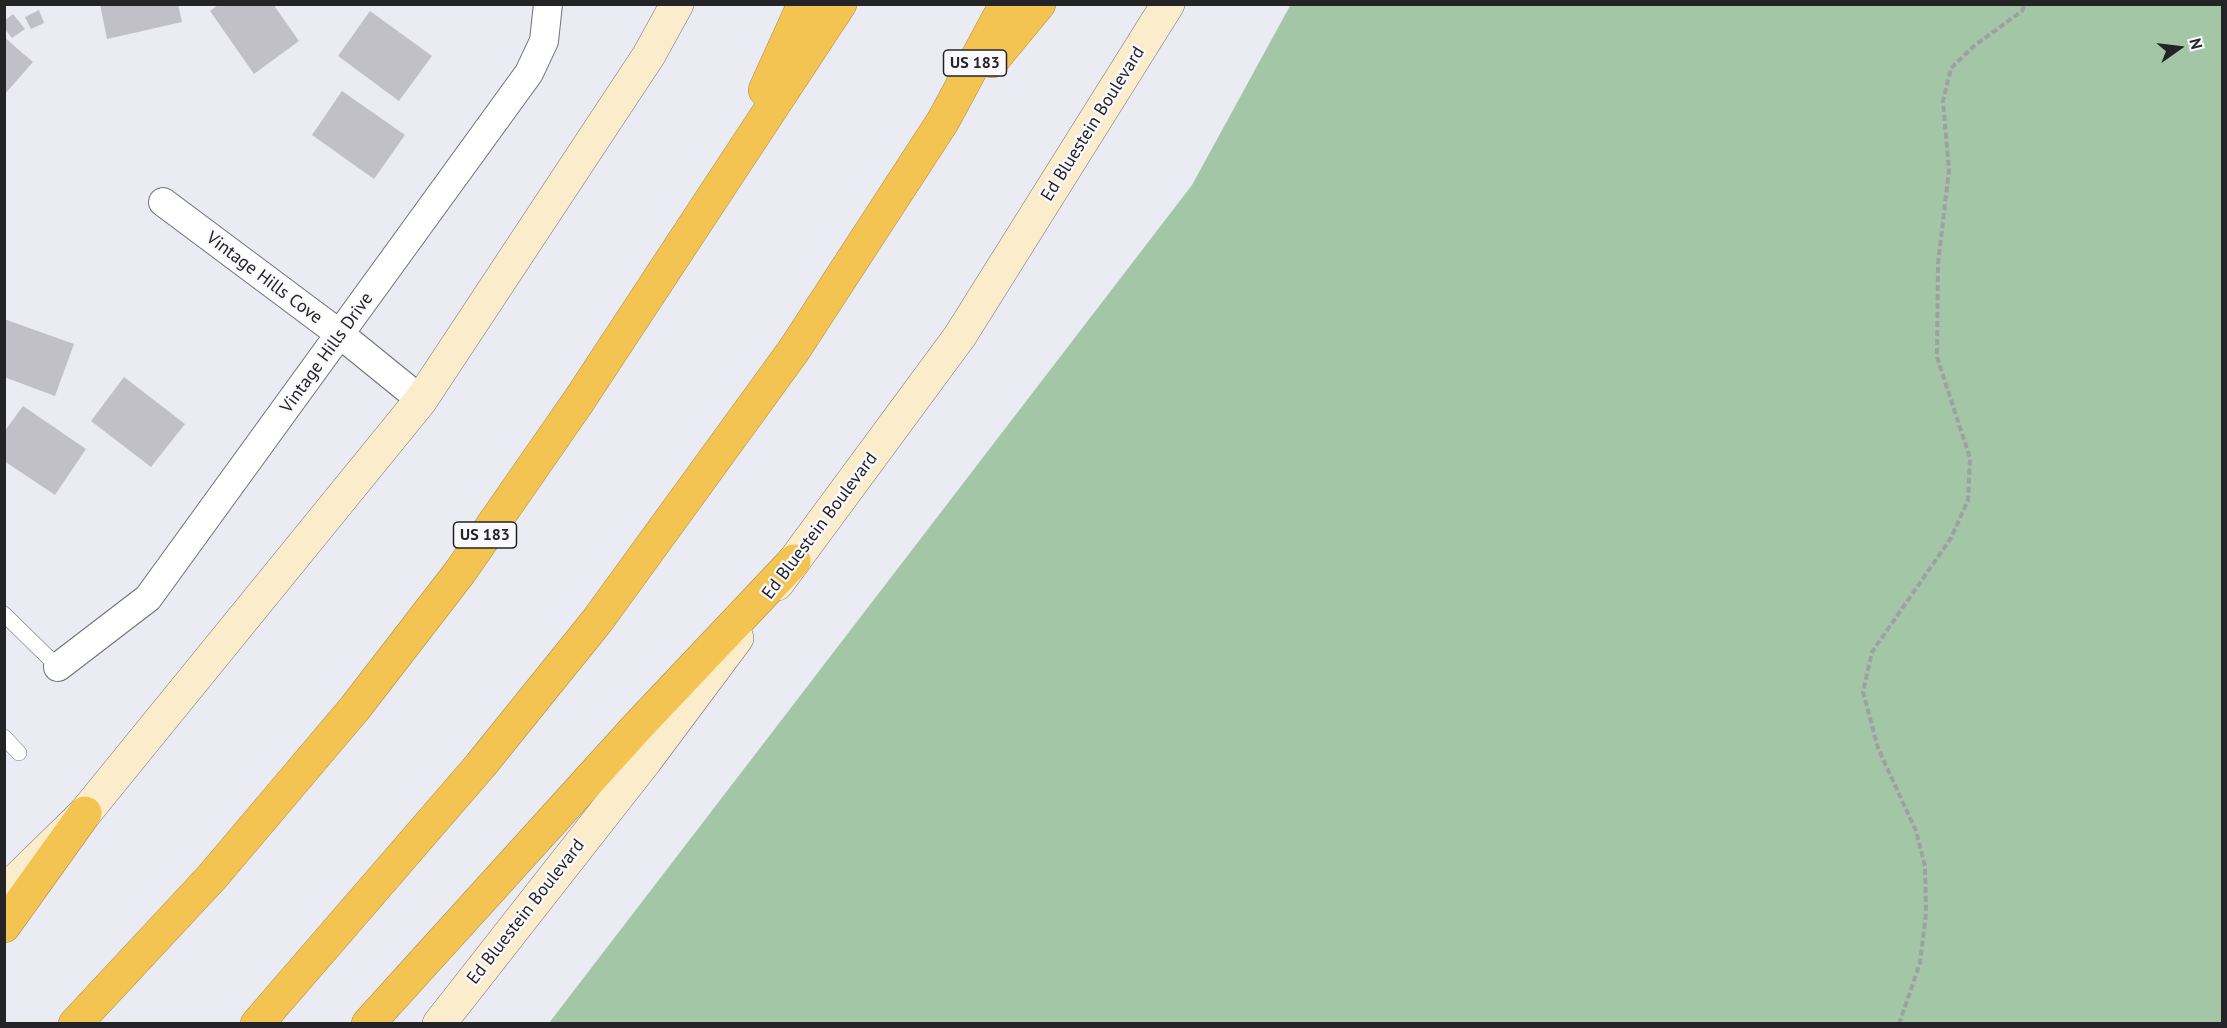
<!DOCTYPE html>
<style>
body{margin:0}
#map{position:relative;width:2227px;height:1028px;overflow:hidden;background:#ebebf4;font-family:"PT Sans",sans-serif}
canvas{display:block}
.frame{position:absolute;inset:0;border:6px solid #242427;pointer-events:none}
.north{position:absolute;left:2149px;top:18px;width:60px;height:60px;-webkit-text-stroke:4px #f9f9fe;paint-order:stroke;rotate:76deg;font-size:16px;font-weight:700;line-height:24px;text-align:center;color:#242427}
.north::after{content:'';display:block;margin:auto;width:21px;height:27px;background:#242427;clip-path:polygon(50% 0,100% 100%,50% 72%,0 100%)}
</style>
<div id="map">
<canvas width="2227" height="1028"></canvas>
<div class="frame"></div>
<div class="north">N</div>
</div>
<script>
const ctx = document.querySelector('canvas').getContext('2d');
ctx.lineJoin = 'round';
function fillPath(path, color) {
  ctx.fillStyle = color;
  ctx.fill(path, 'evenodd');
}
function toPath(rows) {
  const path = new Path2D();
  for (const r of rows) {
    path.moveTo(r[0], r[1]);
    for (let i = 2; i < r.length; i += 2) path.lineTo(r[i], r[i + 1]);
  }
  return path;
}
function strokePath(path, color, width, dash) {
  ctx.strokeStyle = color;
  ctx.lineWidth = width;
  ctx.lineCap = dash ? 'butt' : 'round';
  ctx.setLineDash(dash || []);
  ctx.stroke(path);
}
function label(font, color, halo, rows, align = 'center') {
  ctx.font = font + ' "PT Sans",sans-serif';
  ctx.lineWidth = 4.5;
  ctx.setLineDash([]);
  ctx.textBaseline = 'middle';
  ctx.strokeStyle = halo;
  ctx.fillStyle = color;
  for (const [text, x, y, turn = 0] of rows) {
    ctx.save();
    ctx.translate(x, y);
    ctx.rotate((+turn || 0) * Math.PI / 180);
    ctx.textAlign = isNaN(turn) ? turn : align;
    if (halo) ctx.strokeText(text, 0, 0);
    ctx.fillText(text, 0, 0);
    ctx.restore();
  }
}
const green = toPath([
 [1291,4,2222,5,2222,1023,549,1023,1192,185]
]);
const building = toPath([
 [100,4,178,4,182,22,107,39],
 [219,4,273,4,299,41,254,74,210,11],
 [39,10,44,23,31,29,25,17],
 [370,11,432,56,399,101,338,56],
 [13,14,25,29,12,38,4,28,4,21],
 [4,37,33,62,4,95],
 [342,91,405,135,374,179,312,135],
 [4,319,74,344,55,396,4,377],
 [124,377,185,424,151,467,91,421],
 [23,406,86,449,55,495,4,461,4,432]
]);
const path = toPath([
 [1899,1024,1920,963,1926,913,1925,866,1916,831,1878,748,1863,692,1872,652,1951,538,1968,500,1970,458,1937,357,1938,264,1949,170,1943,101,1951,68,1974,46,2022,11,2025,4]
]);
const service = toPath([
 [4,614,58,667],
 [4,737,19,753]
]);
const minor = toPath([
 [163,202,341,335,421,400],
 [58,667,148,598,529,73,544,41,548,4]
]);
const secondary = toPath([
 [777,584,960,336,1168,4],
 [4,892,85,813,421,400,649,55,677,4],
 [439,1024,646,760,737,638]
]);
const motorway = toPath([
 [992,61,1039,4],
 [765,90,804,4],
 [4,926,85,813],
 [75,1024,212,877,355,708,460,572,578,402,840,4],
 [257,1024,480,766,597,621,794,350,943,121,1006,4],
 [368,1024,638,726,794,561]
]);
const shields = [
 [975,63,63],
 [485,535,63]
];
const shieldNames = [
 ["US 183",975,63],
 ["US 183",485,535]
];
const streetNames = [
 ["Ed Bluestein Boulevard",1093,124,-58],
 ["Vintage Hills Cove",264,278,37],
 ["Vintage Hills Drive",327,353,-54],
 ["Ed Bluestein Boulevard",820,526,-53],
 ["Ed Bluestein Boulevard",526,912,-52]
];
fillPath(green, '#a3c6a7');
fillPath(building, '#c1c0c9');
strokePath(service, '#6f6f77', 16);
strokePath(minor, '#6f6f77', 30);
strokePath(secondary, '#6f6f77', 34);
strokePath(motorway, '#ab8c42', 34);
strokePath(path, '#9f9fa6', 4, [6, 3]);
strokePath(service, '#fff', 15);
strokePath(minor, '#fff', 28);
strokePath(secondary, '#fbedcb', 33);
strokePath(motorway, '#f3c451', 33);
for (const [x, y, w] of shields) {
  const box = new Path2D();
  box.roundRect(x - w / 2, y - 13, w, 26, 4.5);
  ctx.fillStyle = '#f9f9fe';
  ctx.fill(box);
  strokePath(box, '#242427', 1.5);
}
label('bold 16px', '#242427', null, shieldNames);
label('18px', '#242427', '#f9f9fe', streetNames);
</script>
